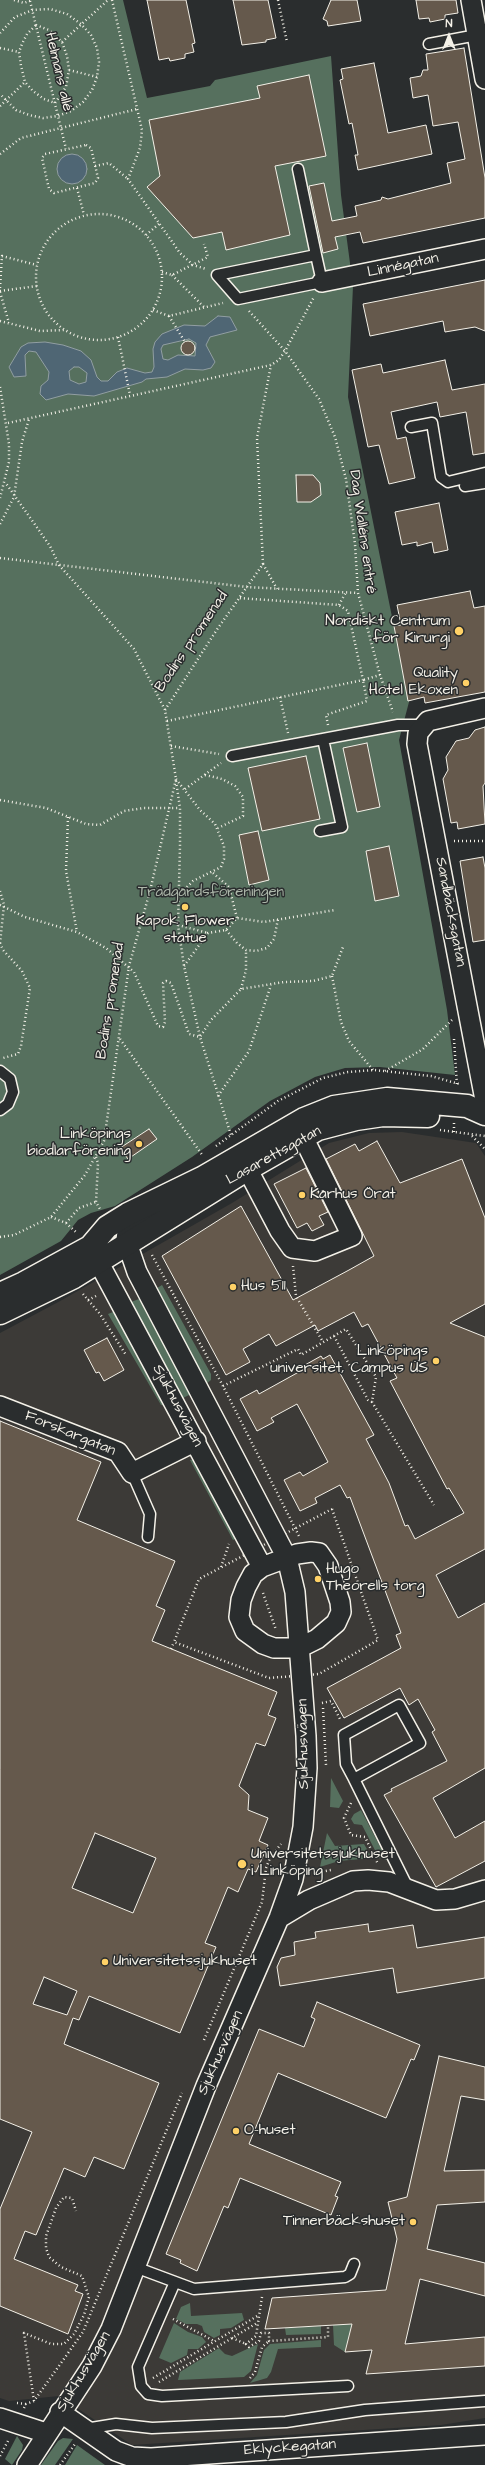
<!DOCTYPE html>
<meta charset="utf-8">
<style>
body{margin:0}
#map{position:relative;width:485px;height:2465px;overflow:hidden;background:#2a2d2e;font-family:"Architects Daughter",sans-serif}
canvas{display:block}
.north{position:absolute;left:429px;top:16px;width:40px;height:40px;-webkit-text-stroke:3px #2a2d2e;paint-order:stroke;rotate:0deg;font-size:11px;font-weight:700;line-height:16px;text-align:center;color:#f4f1e8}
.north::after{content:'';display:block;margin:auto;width:14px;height:18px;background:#f4f1e8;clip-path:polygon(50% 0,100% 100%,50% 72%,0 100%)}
</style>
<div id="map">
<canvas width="485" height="2465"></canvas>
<div class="north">N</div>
</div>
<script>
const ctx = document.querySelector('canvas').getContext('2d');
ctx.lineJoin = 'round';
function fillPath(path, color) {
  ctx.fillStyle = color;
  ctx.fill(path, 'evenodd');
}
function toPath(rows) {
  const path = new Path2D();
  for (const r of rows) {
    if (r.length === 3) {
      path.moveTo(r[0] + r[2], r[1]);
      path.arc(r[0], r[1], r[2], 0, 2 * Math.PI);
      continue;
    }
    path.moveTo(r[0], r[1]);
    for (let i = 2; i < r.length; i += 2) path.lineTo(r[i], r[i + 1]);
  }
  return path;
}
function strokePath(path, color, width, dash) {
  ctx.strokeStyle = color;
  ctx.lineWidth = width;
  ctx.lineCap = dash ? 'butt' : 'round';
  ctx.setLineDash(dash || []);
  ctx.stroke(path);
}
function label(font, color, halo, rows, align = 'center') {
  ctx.font = font + ' "Architects Daughter",sans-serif';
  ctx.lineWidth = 3;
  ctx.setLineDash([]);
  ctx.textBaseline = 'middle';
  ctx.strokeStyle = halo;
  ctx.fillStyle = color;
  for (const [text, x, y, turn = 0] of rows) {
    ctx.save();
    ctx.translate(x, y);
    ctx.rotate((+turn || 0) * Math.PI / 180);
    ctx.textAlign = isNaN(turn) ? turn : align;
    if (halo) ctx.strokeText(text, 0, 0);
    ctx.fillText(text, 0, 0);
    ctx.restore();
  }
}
const built = toPath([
 [402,1132,476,1143,485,1156,485,2418,441,2425,132,2445,59,2396,9,2401,0,2398,0,1333,62,1300,232,1203,329,1143,369,1133]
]);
const green = toPath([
 [0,0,123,0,147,98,210,86,215,80,331,56,341,195,353,286,348,397,409,702,399,740,447,1010,455,1075,380,1067,345,1068,315,1077,270,1101,192,1157,115,1206,91,1213,78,1220,61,1241,0,1275],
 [162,1285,211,1374,211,1380,206,1384,154,1290],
 [139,1299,191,1394,183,1398,131,1302],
 [113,1312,119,1318,167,1406,161,1405,108,1314],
 [195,1459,239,1537,233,1540,190,1460],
 [331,1778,343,1801,339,1808,330,1807],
 [361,1810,387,1860,379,1858,362,1825,354,1824,351,1819,354,1814],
 [327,1833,335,1846,364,1844,372,1858,339,1861,320,1867],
 [190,2303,191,2316,242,2313,244,2320,231,2328,220,2329,220,2335,214,2338,204,2332,202,2326,197,2324,186,2324,176,2319,181,2307],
 [174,2323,188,2332,202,2337,206,2342,198,2349,188,2349,187,2355,171,2363,159,2358],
 [352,2324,345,2352,334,2345,333,2325],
 [321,2326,321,2334,286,2335,285,2328],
 [321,2340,321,2347,278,2349,271,2372,267,2378,250,2383,257,2375,264,2350,270,2344],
 [258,2344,251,2371,244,2377,178,2380,180,2372,219,2348,225,2354,232,2356],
 [17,2436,23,2445,22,2450,12,2465,5,2459],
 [63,2438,73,2439,55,2465,41,2465,58,2441],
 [77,2445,105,2465,65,2465]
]);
const water = toPath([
 [72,169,15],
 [218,316,230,317,237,330,210,337,206,345,215,362,211,368,203,370,185,369,167,377,146,379,142,382,94,396,68,394,46,400,40,394,41,386,48,380,49,372,36,352,29,351,25,355,26,376,14,377,9,367,21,347,28,343,45,342,63,345,81,351,91,360,97,377,101,381,108,381,117,372,127,368,145,373,152,372,154,367,153,349,155,342,162,334,184,325,205,326,218,316],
 [189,339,196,343,195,356,178,355,168,360,163,359,161,349,163,345,189,339],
 [74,367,79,367,87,373,86,382,79,384,70,380,69,371,74,367]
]);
const building = toPath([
 [147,0,186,0,195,43,192,44,194,52,185,54,185,58,170,61,169,58,159,60,147,0],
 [233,0,268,0,276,38,266,40,266,42,242,45,233,0],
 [331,0,357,0,361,21,328,26,327,21,323,19,331,0],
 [416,0,456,0,458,13,445,15,445,19,430,22,429,18,419,19,416,0],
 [464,48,485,178,485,218,363,243,360,232,335,237,338,249,323,253,309,186,324,183,332,221,357,216,355,206,381,200,382,197,388,199,451,183,447,163,465,159,458,122,433,126,428,95,413,98,410,78,421,76,423,70,428,70,426,54,464,48],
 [374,63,388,133,426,125,432,154,358,170,355,155,358,155,352,123,349,124,340,80,343,79,341,69,374,63],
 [309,75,326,156,275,166,290,235,226,250,222,232,193,238,147,187,160,176,149,120,260,98,257,86,309,75],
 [485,280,485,331,475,327,445,332,443,321,370,336,363,304,485,280],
 [188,348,7],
 [445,360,452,390,485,384,485,453,473,455,466,412,440,417,437,402,391,412,397,439,406,437,415,478,389,484,379,445,368,447,352,370,381,364,383,373,445,360],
 [296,475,313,475,320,483,321,495,311,502,297,502,296,475],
 [439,503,448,550,434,553,432,542,417,546,417,542,402,545,395,512,439,503],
 [470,591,474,608,485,606,485,692,425,703,424,697,408,701,394,626,401,625,397,605,470,591],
 [485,727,485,783,483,786,485,824,458,829,457,822,451,823,443,779,448,770,446,757,456,741,469,738,475,730,485,727],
 [367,743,380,807,357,812,343,748,367,743],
 [306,756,320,819,262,831,248,768,306,756],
 [258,831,269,880,249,885,239,835,258,831],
 [389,846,399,896,375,901,366,851,389,846],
 [483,857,485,868,485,940,473,942,460,861,483,857],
 [149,1129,157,1139,128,1159,120,1148,149,1129],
 [377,1141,400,1183,462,1159,485,1218,485,1304,450,1323,485,1337,485,1549,436,1575,458,1618,485,1603,485,1768,433,1798,455,1838,485,1821,485,1861,436,1887,384,1795,392,1791,391,1789,447,1761,432,1732,435,1730,418,1699,409,1705,400,1688,344,1718,327,1688,401,1648,396,1635,401,1633,350,1497,347,1498,340,1485,315,1498,317,1503,300,1511,284,1480,300,1472,303,1476,328,1462,309,1426,297,1404,271,1418,274,1422,257,1431,240,1399,257,1390,259,1394,306,1368,305,1365,321,1356,323,1359,330,1355,374,1435,366,1439,389,1483,405,1526,408,1525,415,1539,464,1513,449,1488,447,1489,390,1381,397,1378,368,1324,362,1327,354,1312,318,1331,315,1325,276,1346,269,1334,243,1349,250,1362,226,1375,162,1256,241,1206,293,1300,349,1270,374,1256,326,1159,355,1144,359,1151,377,1141],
 [306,1168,328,1212,319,1216,324,1225,312,1231,307,1223,297,1228,274,1184,306,1168],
 [107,1338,124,1370,104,1381,99,1372,96,1373,84,1350,107,1338],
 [0,1421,101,1462,77,1520,175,1561,156,1606,165,1610,152,1641,277,1692,268,1715,276,1718,265,1746,256,1743,239,1786,249,1795,248,1810,268,1818,259,1841,268,1845,256,1872,248,1869,238,1892,228,1887,205,1943,216,1947,180,2033,89,1996,79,2020,73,2018,64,2044,159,2083,124,2169,94,2157,85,2177,64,2168,36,2235,25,2231,14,2259,78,2285,75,2291,83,2294,68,2334,0,2306,0,2209,32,2132,0,2119,0,1421],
 [95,1833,156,1858,133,1913,72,1888,95,1833],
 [44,1977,77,1991,67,2015,33,2004,44,1977],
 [368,1924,369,1932,413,1925,417,1948,485,1937,485,1978,397,1993,393,1968,280,1986,277,1967,281,1958,295,1955,294,1942,316,1938,315,1932,368,1924],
 [317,2002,420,2045,414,2060,411,2059,386,2118,278,2073,249,2144,341,2182,335,2196,338,2197,331,2215,240,2178,228,2208,224,2206,197,2271,180,2263,181,2260,166,2254,259,2029,304,2047,315,2019,311,2017,317,2002],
 [439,2056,485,2067,485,2100,461,2096,444,2171,485,2170,485,2202,437,2205,427,2249,485,2263,485,2296,420,2279,405,2344,485,2337,485,2366,366,2374,372,2350,345,2352,352,2324,265,2329,272,2298,386,2290,397,2239,388,2202,407,2197,439,2056]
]);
const path = toPath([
 [14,0,24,3,32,0],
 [112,0,142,130,140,148,128,179,180,253,193,265,206,269],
 [278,0,287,42],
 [30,1,66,149],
 [36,25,49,30,62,42,67,56,69,70,66,87,55,103,44,99,33,91,25,82,21,66,19,52,22,44,27,34,36,25],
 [0,33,15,17,33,10,50,9,67,14,81,24,91,35,97,48,99,62,97,77,92,90,83,102,71,111,58,116,43,118,29,115,16,110,0,94],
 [62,42,108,0],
 [0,48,19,52],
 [69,70,97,77],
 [0,106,25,82],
 [86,145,91,148,98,178,95,183,54,193,49,189,42,158,45,154,86,145],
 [0,154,21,138,137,109],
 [95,166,109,163,128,179],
 [77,188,84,215],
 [99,277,63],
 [146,235,160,223],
 [162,272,172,275,208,257,204,244],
 [172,275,204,307],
 [0,288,2,256,37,265],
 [0,291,37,286],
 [0,292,9,323],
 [153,310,169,316,223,303],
 [249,311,285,351,319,399,335,437,346,479,355,544,358,593,380,675,393,712],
 [169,316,185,342],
 [0,321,40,331,65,330],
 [118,337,130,395],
 [0,387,9,444,9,462,0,498],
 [8,423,271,365,279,360,285,351,314,297],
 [0,524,14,497,22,442,29,419],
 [0,558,247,587,358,593],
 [263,564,277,589],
 [339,605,346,592],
 [280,697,288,733],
 [165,710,216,631,263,564,257,438,271,365],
 [167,721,363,680,348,611,339,605,239,598],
 [328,725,326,715,367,701,363,680,380,675],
 [171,746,219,754],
 [205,775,222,779,235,786,243,797,243,816,218,828],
 [176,779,200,810,215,824,224,846,224,859,221,867,193,881,179,895],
 [176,781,180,808,180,846,178,925,184,966,200,1037,231,1135],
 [185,789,221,763],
 [0,800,46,808,86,824,100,825,124,811,144,808,180,808],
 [68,817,66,871,77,932],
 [454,841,485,841],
 [213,873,229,887,237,918],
 [0,891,4,905,0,943],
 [0,905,25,917,77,932,106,948,134,972,158,1026,163,1027,165,1022,163,983,166,981,171,983,189,1034,200,1037,211,1020,241,989,284,982,313,981,332,976,343,947],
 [178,925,208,933],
 [226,930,237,943,246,950,256,951,267,948,274,939,278,919],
 [0,943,3,950,22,971,30,988,21,1046,18,1054,3,1058],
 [184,966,208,933,226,930,237,918,264,922,335,910],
 [332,976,341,1022,349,1041,373,1070],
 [241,989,246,970,246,950],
 [120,1039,203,1156],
 [454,1039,457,1086],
 [385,1071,423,1049,452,1020],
 [218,1096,249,1051,271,985],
 [440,1130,485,1136],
 [454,1132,454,1123],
 [472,1136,485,1149],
 [216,1146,278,1101,323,1078,348,1072,374,1070,431,1076,459,1084],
 [96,1157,98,1163,96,1202,100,1209],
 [51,1217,66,1223,77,1233],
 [66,1223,79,1208,96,1202],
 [0,1237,14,1235,51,1217,85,1175,104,1141,129,966,150,891,176,779,165,710,134,649,59,565,50,546,5,482],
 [152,1255,223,1386,299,1536],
 [293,1266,296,1296,323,1342],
 [83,1294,100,1314,126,1355],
 [88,1300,96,1296],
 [334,1336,368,1400,372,1402],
 [223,1386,298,1349,301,1355,346,1329,376,1377,372,1402,434,1505],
 [332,1509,378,1640,319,1674,269,1678,174,1642,199,1579,332,1509],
 [221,1567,229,1544],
 [263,1593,276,1630],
 [171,1649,174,1642],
 [322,1703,331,1701,341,1721],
 [323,1708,326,1765],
 [351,1803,344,1818,351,1835,365,1837,378,1864],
 [314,1873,331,1870],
 [204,2040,262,1902,266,1868,270,1858,281,1844],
 [262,2297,256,2336,246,2344,249,2347,259,2341,261,2333,269,2333,269,2341,328,2337,328,2325],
 [173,2319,214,2341],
 [232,2338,246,2344],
 [153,2378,259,2315],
 [250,2378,255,2372,262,2347,269,2341],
 [159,2382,257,2323],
 [34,2401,24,2333,51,2344,64,2344,74,2334,84,2315,89,2297,82,2276,61,2267,49,2257,46,2248,46,2236,56,2208,64,2197,72,2198,76,2211],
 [17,2403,26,2404],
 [24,2408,26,2404,34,2401,83,2332,182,2093],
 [0,2456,9,2439],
 [60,2465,75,2444]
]);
const service = toPath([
 [429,44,477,35],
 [298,169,316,255],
 [316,255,322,282,238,299,217,275,316,255],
 [411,427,432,423,441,477,448,482,485,473],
 [465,486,485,483],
 [232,756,398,725,422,725],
 [320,831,342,827,323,739],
 [0,1071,10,1079,13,1092,8,1104,0,1110],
 [132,1473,150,1514,148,1537],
 [399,1705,420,1743,354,1779,346,1764,344,1735,399,1705],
 [354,1779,409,1890],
 [135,2267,194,2289,345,2277,350,2274,354,2264],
 [175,2282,138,2367,141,2386,148,2394,162,2396,348,2386],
 [85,2429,116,2424,152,2428,286,2422,365,2410,485,2401]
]);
const minor = toPath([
 [471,0,485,79],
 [322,282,485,249],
 [485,708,428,721,418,733,417,744,485,1100],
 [241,1157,280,1231,292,1248,315,1251,352,1236,303,1137],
 [92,1250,262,1567],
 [0,1406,118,1452,132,1473,196,1441],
 [311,1552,319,1553,328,1566,340,1602,341,1612,336,1623,317,1639,299,1648,274,1648,263,1644,245,1631,239,1617,241,1600,246,1587,253,1574,262,1567,297,1554,311,1552],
 [279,1918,309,1900,353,1881,368,1880,389,1882,436,1900,455,1899,485,1890],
 [60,2412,116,2451,132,2457,151,2458,485,2435],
 [0,2418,46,2433],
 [27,2465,92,2366,111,2329,206,2086,279,1918,293,1879,303,1827,307,1768,306,1736,295,1592,287,1558,137,1272,126,1240,127,1232,130,1227,164,1204]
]);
const secondary = toPath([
 [0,1294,24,1283,90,1247,107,1227,128,1214,202,1178,304,1119,334,1107,387,1099,467,1106,485,1114],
 [0,1313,74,1277,248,1169,318,1129,356,1119,383,1115,428,1116]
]);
const markers = [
 [459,631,5,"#ffd166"],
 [466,683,4,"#ffd166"],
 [185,907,4,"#ffd166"],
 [139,1144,4,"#ffd166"],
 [302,1195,4,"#ffd166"],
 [233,1287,4,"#ffd166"],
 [436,1361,4,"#ffd166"],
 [318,1579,4,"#ffd166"],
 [242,1864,5,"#ffd166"],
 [105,1962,4,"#ffd166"],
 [236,2131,4,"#ffd166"],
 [413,2222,4,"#ffd166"]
];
const streetNames = [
 ["Helmans allé",58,72,77],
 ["Linnégatan",403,266,-12],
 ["Dag Walléns entré",362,532,82],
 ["Bodins promenad",192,642,-56],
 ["Sandbäcksgatan",450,912,79],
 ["Bodins promenad",111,1001,-81],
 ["Lasarettsgatan",274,1156,-29],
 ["Sjukhusvägen",177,1406,62],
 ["Forskargatan",70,1434,22],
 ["Sjukhusvägen",304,1744,-91],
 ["Sjukhusvägen",221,2053,-66],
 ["Sjukhusvägen",84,2372,-59],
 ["Eklyckegatan",290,2448,-4]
];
const poiNames = [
 ["Nordiskt Centrum",450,622,"right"],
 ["för Kirurgi",450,639,"right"],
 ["Quality",458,674,"right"],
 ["Hotel Ekoxen",458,691,"right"],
 ["Kapok Flower",185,922,"center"],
 ["statue",185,939,"center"],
 ["Linköpings",131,1135,"right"],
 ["biodlarförening",131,1152,"right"],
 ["Kårhus Örat",310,1195],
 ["Hus 511",241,1287],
 ["Linköpings",428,1352,"right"],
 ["universitet, Campus US",428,1369,"right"],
 ["Hugo",326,1570],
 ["Theorells torg",326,1587],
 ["Universitetssjukhuset",251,1855],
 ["i Linköping",251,1872],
 ["Universitetssjukhuset",113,1962],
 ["O-huset",244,2131],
 ["Tinnerbäckshuset",405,2222,"right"]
];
const parkNames = [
 ["Trädgårdsföreningen",211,893]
];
fillPath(built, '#3c3a37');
fillPath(green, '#56705e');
fillPath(water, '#4f6674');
strokePath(water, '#919ea2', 1);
fillPath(building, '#65594c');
strokePath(building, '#f4f1e8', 1);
strokePath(service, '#f4f1e8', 13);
strokePath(minor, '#f4f1e8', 22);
strokePath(secondary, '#f4f1e8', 25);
strokePath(path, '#f4f1e8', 2.5, [1, 3]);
strokePath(service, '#2a2d2e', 10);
strokePath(minor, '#2a2d2e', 19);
strokePath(secondary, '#2a2d2e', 22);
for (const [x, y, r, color] of markers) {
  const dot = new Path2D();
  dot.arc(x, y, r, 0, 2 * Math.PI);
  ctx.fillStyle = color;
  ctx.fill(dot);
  strokePath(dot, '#2a2d2e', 1.5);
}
label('15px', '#f4f1e8', '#2a2d2e', streetNames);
label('15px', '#f4f1e8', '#2a2d2e', poiNames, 'left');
label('15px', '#adb7aa', '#2a2d2e', parkNames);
</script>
